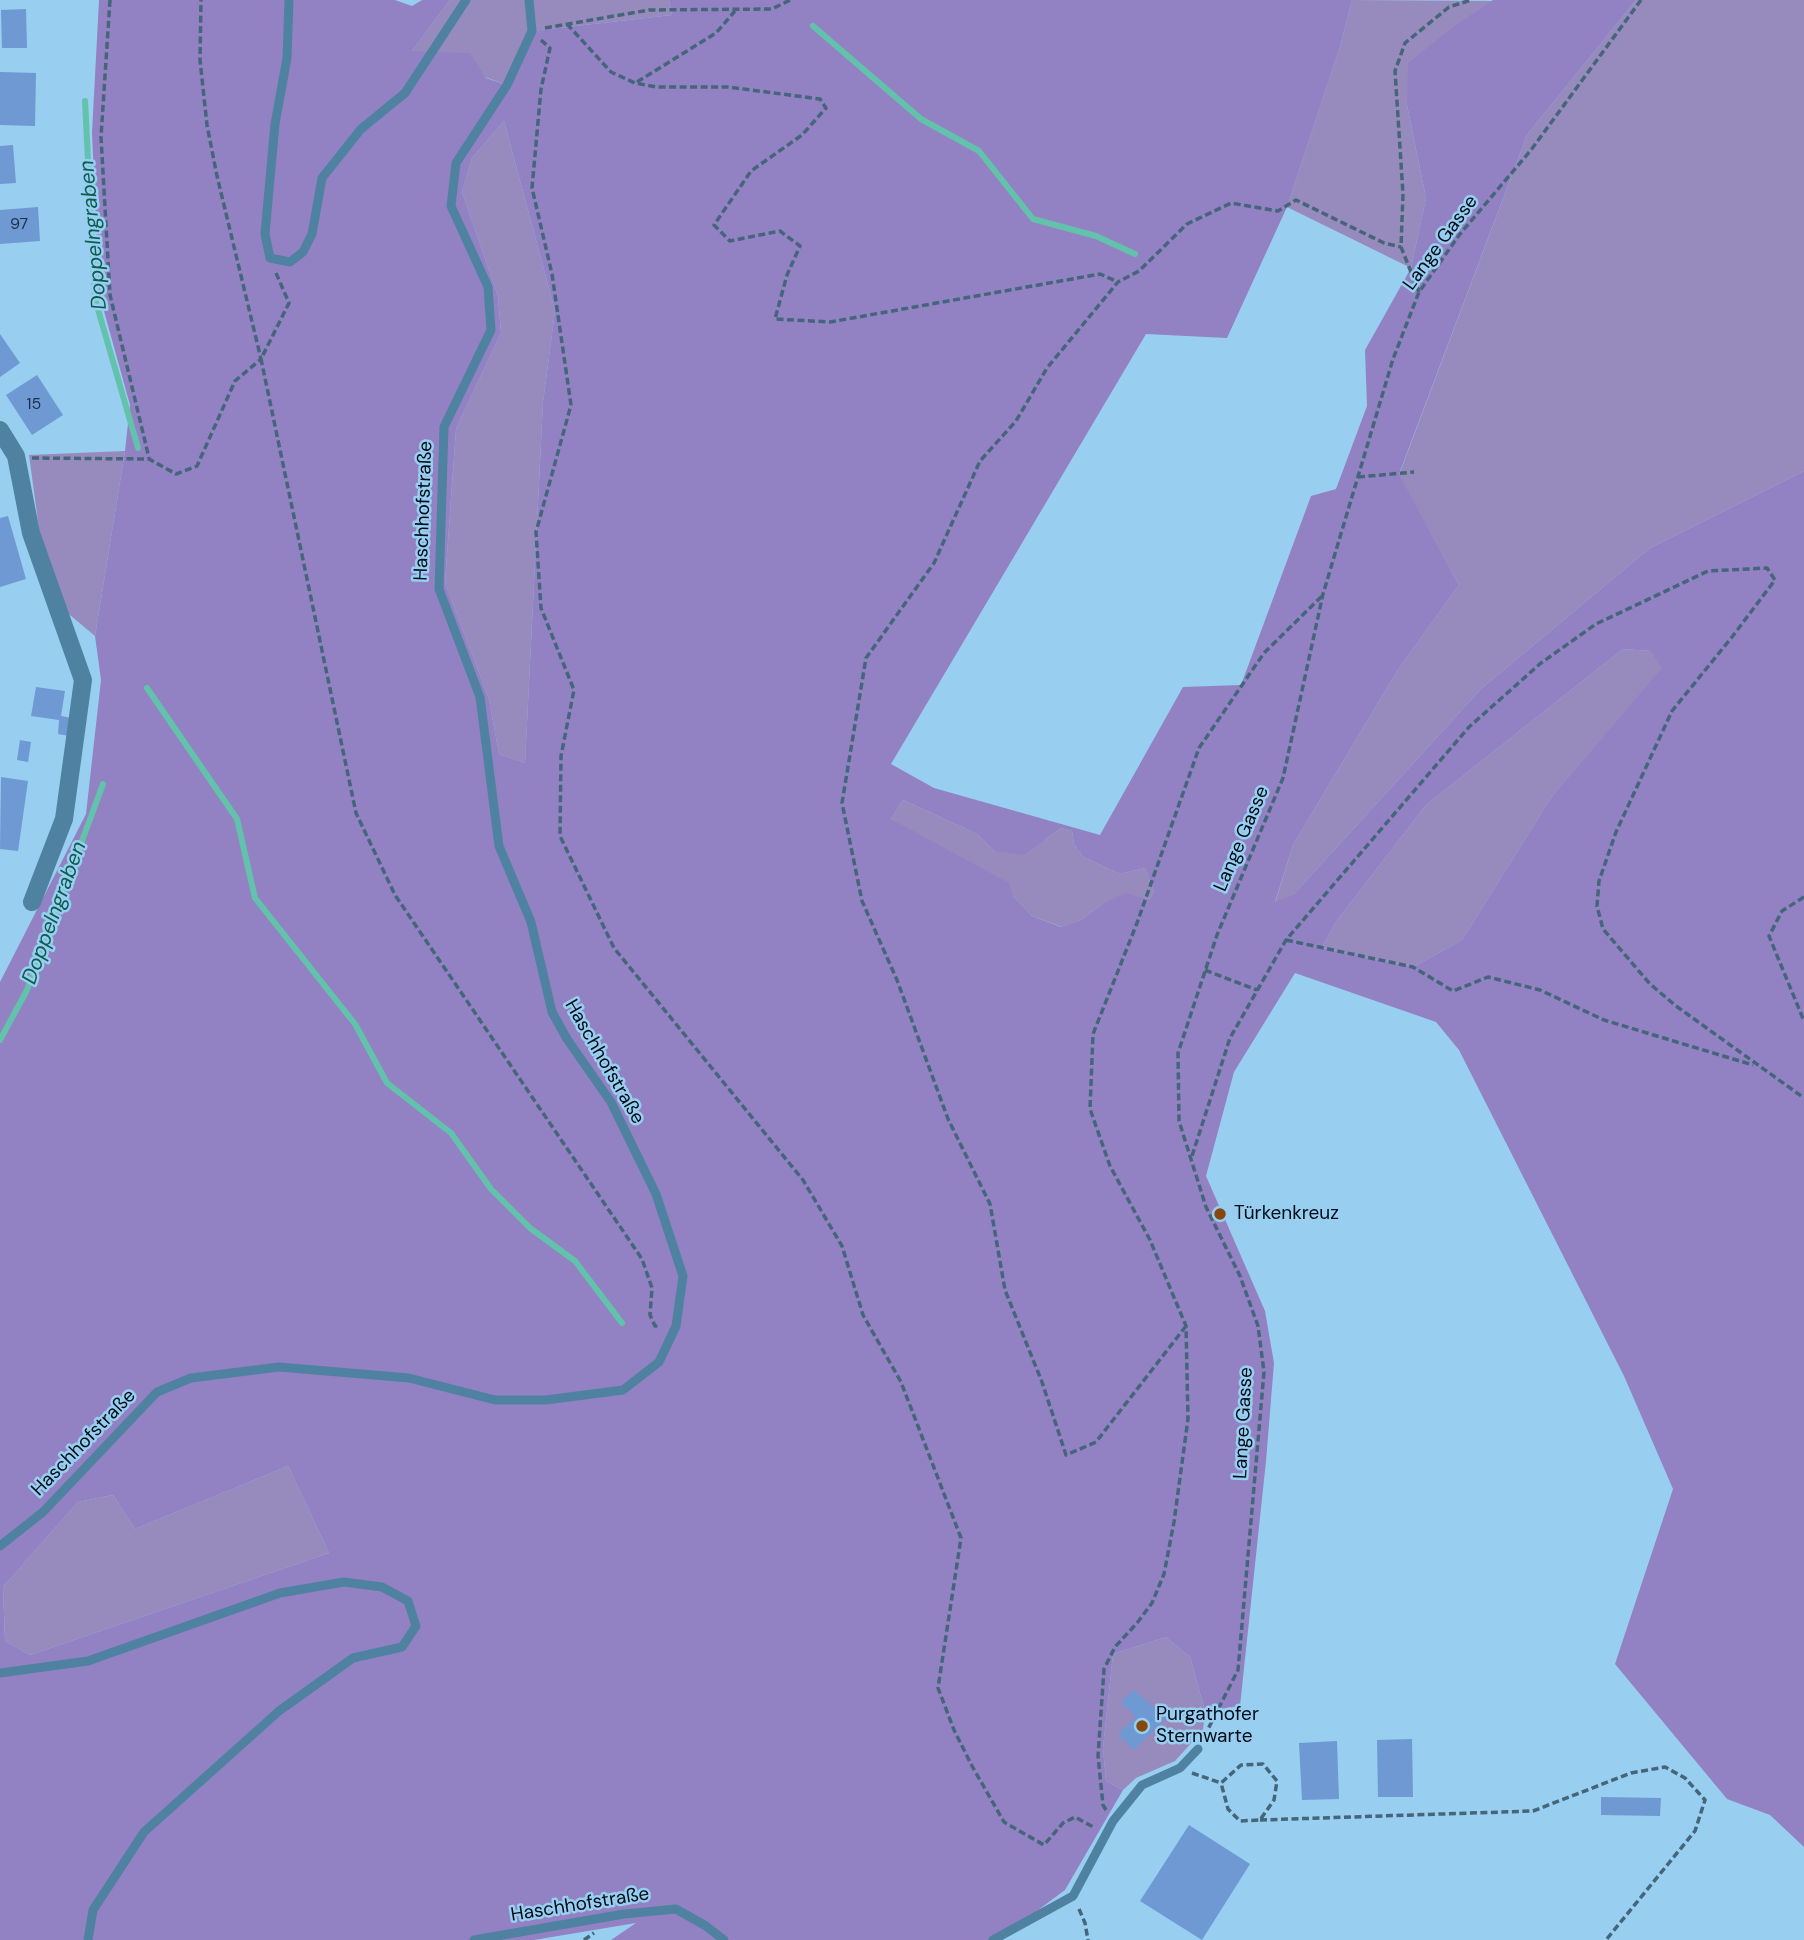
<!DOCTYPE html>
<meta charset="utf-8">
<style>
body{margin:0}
canvas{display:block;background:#98ceef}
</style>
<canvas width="1804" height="1940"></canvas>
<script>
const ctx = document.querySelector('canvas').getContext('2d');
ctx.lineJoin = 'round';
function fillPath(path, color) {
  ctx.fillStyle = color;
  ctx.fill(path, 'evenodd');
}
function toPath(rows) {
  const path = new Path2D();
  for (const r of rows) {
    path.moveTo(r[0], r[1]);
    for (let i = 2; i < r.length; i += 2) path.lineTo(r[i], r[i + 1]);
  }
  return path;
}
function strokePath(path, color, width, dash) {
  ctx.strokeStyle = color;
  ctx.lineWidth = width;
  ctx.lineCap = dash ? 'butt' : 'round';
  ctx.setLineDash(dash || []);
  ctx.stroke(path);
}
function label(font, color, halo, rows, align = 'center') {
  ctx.font = font + ' "DM Sans",sans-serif';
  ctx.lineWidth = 5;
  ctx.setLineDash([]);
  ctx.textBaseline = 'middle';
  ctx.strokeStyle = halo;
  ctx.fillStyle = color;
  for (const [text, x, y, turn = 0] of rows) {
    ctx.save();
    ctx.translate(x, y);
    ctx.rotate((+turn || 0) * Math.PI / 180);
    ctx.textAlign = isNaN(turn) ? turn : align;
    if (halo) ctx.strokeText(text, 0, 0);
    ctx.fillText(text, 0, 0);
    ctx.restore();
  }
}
const green = toPath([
 [450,0,669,0,672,15,532,31,507,85,412,51],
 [1352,0,1494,1,1407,105,1426,198,1411,268,1287,207,1340,47],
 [1636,0,1804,0,1804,471,1650,548,1481,689,1294,894,1275,903,1293,845,1397,671,1459,585,1399,475,1527,135],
 [504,121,555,311,543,402,525,763,499,754,489,699,445,583,456,429,501,333,498,296,462,192,472,158],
 [125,451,95,636,64,610,40,536,29,455],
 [1623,649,1650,651,1663,668,1552,796,1462,940,1413,967,1322,948,1335,923,1426,805],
 [903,800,977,834,994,851,1046,839,1061,828,1072,831,1074,844,1083,857,1120,874,1145,868,1154,892,1149,900,1102,904,1081,920,1062,927,1032,916,1013,896,891,819],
 [288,1466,329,1553,30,1655,5,1641,3,1587,78,1502,113,1495,135,1529],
 [1166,1637,1190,1657,1205,1711,1203,1730,1175,1761,1136,1778,1123,1790,1106,1781,1103,1748,1113,1654]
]);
const forest = toPath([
 [99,0,395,0,412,6,422,0,450,0,412,51,470,53,486,78,507,85,532,31,672,15,669,0,1352,0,1340,47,1287,207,1227,338,1146,334,891,764,934,788,1100,835,1183,687,1241,685,1311,496,1336,489,1367,406,1365,350,1411,268,1426,198,1407,105,1408,63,1453,27,1493,0,1636,0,1527,135,1399,474,1459,585,1397,671,1293,845,1275,902,1294,894,1481,689,1650,548,1804,471,1804,1847,1770,1815,1727,1799,1615,1664,1673,1489,1624,1376,1459,1050,1436,1022,1295,973,1234,1072,1206,1176,1265,1311,1274,1363,1266,1461,1240,1706,1205,1711,1190,1657,1166,1637,1113,1654,1103,1748,1106,1781,1123,1790,1065,1890,998,1940,611,1940,636,1923,534,1940,0,1940,0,982,86,814,101,680,95,636,125,451,130,405,99,293,92,133],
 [504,121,555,311,543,402,525,763,499,754,489,699,445,583,456,429,501,333,498,296,462,192,472,158],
 [1623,649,1650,651,1662,668,1552,796,1462,940,1413,967,1322,948,1335,923,1426,805],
 [903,800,977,834,994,851,1024,855,1061,828,1072,831,1074,844,1083,857,1120,874,1145,868,1154,892,1149,900,1126,893,1102,904,1081,920,1061,927,1032,916,1013,896,1009,883,891,819],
 [288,1466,329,1553,30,1655,5,1641,3,1587,78,1502,113,1495,135,1529]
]);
const stream = toPath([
 [813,26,921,119,979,151,1033,219,1096,236,1135,254],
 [85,101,95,299,138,448],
 [147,688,237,819,255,898,355,1024,387,1083,451,1133,491,1189,530,1228,575,1261,622,1323],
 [0,1040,27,990,103,784]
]);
const building = toPath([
 [26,9,27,48,2,48,1,10],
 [0,72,36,73,35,126,0,125],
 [13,145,16,183,0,184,0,146],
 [38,207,40,241,0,244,0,210],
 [0,334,20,363,0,377],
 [37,375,63,415,32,435,6,395],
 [8,516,26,579,0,587,0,518],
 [36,687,65,691,61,716,72,718,69,736,58,734,59,720,31,716],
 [20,740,31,742,28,762,17,760],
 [1,777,28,781,18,851,0,849],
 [1134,1690,1166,1718,1134,1750,1118,1734,1136,1717,1121,1702],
 [1412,1739,1413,1797,1378,1797,1377,1740],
 [1337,1741,1339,1799,1302,1800,1299,1743],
 [1601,1797,1661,1798,1660,1816,1601,1815],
 [1189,1825,1250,1864,1202,1940,1140,1901]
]);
const path = toPath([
 [110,0,101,137,110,295,149,458],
 [567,24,611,72,635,83,656,87,728,87,820,99,826,108,802,135,751,171,714,225,730,241,780,231,800,246,787,275,775,319,830,322,1100,274,1118,282],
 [545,28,649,10,772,9,790,0],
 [541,40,550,48,541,89,532,188,552,274,571,405,536,532,541,608,574,690,561,756,560,836,614,948,803,1180,842,1246,863,1315,901,1382,961,1538,938,1688,954,1730,972,1766,1004,1822,1044,1845,1063,1823,1075,1817,1095,1828],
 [637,82,716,33,735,11],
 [276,273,289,303,261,359,356,813,395,895,642,1259,652,1288,650,1315,655,1326,660,1326],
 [1419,292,1401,247,1403,194,1395,71,1405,43,1449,7,1471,0],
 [32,458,149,459,176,474,197,466,235,381,261,359,217,176,207,125,200,60,201,0],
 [1358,477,1414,472],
 [1804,897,1782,911,1769,936,1804,1021],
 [1286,940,1413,967,1453,991,1488,977,1540,990,1604,1020,1753,1065],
 [1205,970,1257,990],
 [1192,1156,1230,1038,1286,940,1469,727,1541,663,1596,624,1708,571,1767,568,1775,580,1732,637,1672,711,1616,832,1599,881,1597,906,1603,929,1650,984,1676,1006,1804,1098],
 [1186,1326,1096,1442,1066,1455,1042,1382,1005,1290,990,1204,948,1119,897,980,862,901,842,803,866,658,934,563,980,461,1016,421,1047,368,1118,282,1139,271,1187,224,1231,203,1278,211,1296,200,1384,243,1401,247],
 [1204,1737,1238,1670,1264,1372,1258,1326,1240,1276,1206,1207,1179,1121,1178,1053,1217,935,1283,778,1323,594,1393,359,1419,292,1460,234,1531,150,1641,0],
 [1192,1773,1221,1783,1241,1765,1263,1764,1277,1781,1274,1800,1260,1820,1240,1821,1228,1809,1221,1783],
 [1106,1810,1103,1805,1098,1756,1104,1669,1115,1647,1137,1623,1152,1603,1164,1574,1174,1522,1188,1419,1186,1326,1150,1240,1110,1166,1090,1109,1093,1034,1137,923,1199,748,1264,653,1322,596],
 [1260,1820,1533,1811,1631,1773,1665,1767,1685,1778,1705,1800,1695,1831,1606,1940],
 [1079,1909,1085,1923,1088,1940],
 [584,1940,594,1933]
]);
const lane = toPath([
 [289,0,287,58,275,124,265,234,270,258,290,262,303,252,312,234,322,178,361,129,405,93,466,0],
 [0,1546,43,1512,157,1392,191,1378,279,1367,409,1378,495,1400,546,1400,623,1390,659,1362,676,1326,683,1276,656,1194,611,1102,567,1039,552,1012,531,922,499,846,480,697,439,589,444,427,491,330,488,287,451,206,456,163,507,85,532,31,529,0],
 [0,1673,88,1661,280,1593,344,1582,382,1587,408,1601,416,1626,402,1647,353,1658,279,1711,144,1832,93,1910,88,1940],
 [474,1940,624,1914,676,1909,706,1926,724,1940],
 [993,1940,1073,1896,1113,1821,1142,1785,1180,1768,1198,1749]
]);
const street = toPath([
 [0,430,16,456,31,533,83,680,64,819,32,902]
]);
const markers = [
 [1220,1214,7,"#87480f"],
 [1142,1726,7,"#87480f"]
];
const numberNames = [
 ["97",19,225],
 ["15",34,405]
];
const streetNames = [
 ["Lange Gasse",1441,243,-54],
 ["Haschhofstraße",424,511,-88],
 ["Lange Gasse",1242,839,-67],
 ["Haschhofstraße",604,1062,60],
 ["Lange Gasse",1244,1423,-87],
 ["Haschhofstraße",84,1443,-46],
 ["Haschhofstraße",580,1905,-9]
];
const poiNames = [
 ["Türkenkreuz",1234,1214],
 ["Purgathofer",1156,1715],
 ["Sternwarte",1156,1737]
];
const waterNames = [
 ["Doppelngraben",94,235,-95],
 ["Doppelngraben",55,913,-70]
];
fillPath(green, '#978bbd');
fillPath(forest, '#9382c3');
strokePath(stream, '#62c2ab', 6);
fillPath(building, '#6e99d3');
strokePath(path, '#45657a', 3.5, [7, 3.5]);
strokePath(lane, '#4f82a0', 9);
strokePath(street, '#4f82a0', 18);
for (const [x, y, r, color] of markers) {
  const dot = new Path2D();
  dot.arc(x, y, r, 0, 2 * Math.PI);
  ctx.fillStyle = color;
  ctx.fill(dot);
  strokePath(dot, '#98ceef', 2.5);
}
label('16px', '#1c3048', null, numberNames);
label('19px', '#000d19', '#98ceef', streetNames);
label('19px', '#000d19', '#98ceef', poiNames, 'left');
label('italic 21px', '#0b5d4e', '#98ceef', waterNames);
</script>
